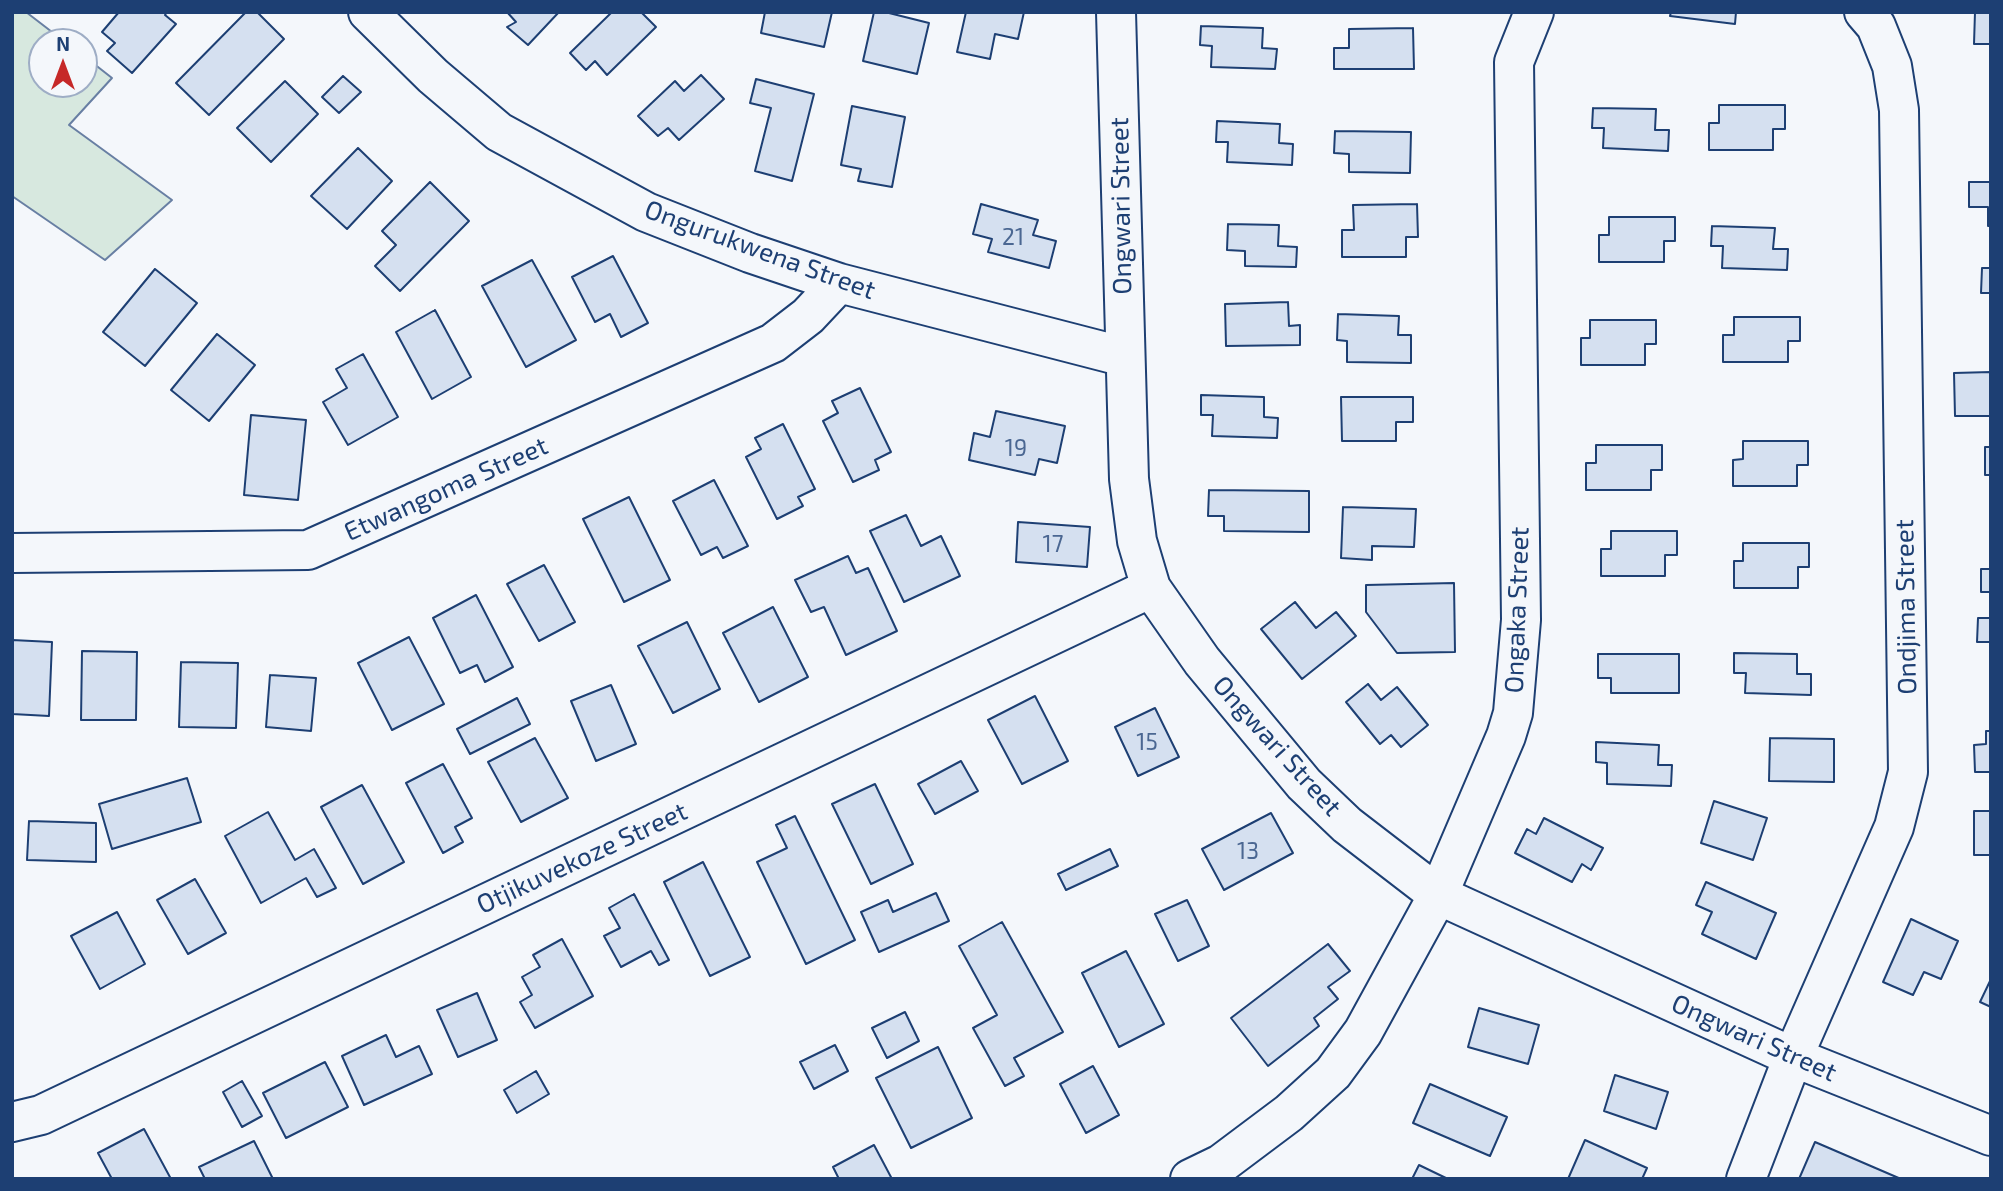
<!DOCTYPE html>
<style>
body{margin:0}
#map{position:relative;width:2003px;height:1191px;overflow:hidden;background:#f4f7fb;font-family:"Exo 2",sans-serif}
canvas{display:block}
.frame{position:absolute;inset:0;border:14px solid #1d3f73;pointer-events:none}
.north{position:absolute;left:28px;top:28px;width:70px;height:70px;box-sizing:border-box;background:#f4f7fb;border:2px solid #9eadc5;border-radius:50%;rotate:0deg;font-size:19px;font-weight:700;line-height:28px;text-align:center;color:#1d3f73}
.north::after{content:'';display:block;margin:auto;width:24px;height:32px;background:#c62828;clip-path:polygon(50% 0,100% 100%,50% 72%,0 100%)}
</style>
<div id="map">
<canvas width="2003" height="1191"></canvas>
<div class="frame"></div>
<div class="north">N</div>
</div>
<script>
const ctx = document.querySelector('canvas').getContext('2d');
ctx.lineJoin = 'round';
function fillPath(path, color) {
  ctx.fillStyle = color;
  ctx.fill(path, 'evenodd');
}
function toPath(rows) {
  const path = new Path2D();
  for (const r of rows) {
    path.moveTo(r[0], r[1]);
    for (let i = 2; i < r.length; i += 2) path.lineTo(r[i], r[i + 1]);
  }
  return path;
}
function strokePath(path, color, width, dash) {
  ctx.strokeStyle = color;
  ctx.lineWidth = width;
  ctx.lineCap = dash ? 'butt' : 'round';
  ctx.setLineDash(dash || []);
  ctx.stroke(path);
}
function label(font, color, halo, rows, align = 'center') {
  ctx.font = font + ' "Exo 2",sans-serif';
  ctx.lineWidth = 5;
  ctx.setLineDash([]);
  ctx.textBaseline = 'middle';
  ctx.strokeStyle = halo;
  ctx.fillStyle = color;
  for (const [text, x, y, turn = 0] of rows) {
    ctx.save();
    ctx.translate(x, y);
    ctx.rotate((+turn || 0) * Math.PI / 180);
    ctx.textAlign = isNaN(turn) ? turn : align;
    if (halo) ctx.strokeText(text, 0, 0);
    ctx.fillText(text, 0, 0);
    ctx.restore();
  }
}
const green = toPath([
 [12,12,26,12,65,42,42,42,42,84,84,84,84,56,112,78,69,125,172,200,105,260,12,196,12,12]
]);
const building = toPath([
 [119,12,167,12,165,15,176,24,132,73,107,51,115,43,102,32,119,12],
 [246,12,257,12,284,39,209,115,176,83,246,12],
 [507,12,559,12,528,45,507,27,516,22,507,12],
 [612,12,641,12,656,27,607,75,595,61,586,70,570,53,612,12],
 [765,12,832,12,824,47,761,33,765,12],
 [874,12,885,12,929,23,917,74,863,61,874,12],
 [966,12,1024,12,1018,39,995,34,990,59,957,52,966,12],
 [1671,12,1736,12,1735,24,1670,16,1671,12],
 [1975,12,1991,12,1991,44,1974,44,1975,12],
 [1201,26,1263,28,1262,48,1277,49,1275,69,1211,67,1212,46,1200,45,1201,26],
 [1413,28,1414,69,1334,69,1334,48,1349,48,1349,29,1413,28],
 [701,75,724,99,679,140,668,128,658,136,638,116,675,81,684,91,701,75],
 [343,76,361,92,339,113,322,97,343,76],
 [756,79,814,94,792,181,755,171,771,108,750,103,756,79],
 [285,81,318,114,271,162,237,128,285,81],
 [1719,105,1785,105,1785,129,1773,129,1773,150,1709,150,1709,123,1719,123,1719,105],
 [852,106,905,117,892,187,858,181,861,169,841,165,852,106],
 [1593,108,1656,109,1655,130,1669,130,1668,151,1603,148,1604,128,1592,128,1593,108],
 [1217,121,1280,124,1279,143,1293,144,1292,165,1227,162,1228,142,1216,142,1217,121],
 [1335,131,1411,132,1410,173,1349,172,1349,154,1334,153,1335,131],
 [358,148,392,181,347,229,311,196,358,148],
 [430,182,469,221,400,291,375,266,396,245,382,231,430,182],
 [1969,182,1991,182,1991,226,1988,226,1988,207,1969,207,1969,182],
 [981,204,1038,220,1033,235,1056,241,1049,268,988,252,992,239,973,234,981,204],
 [1417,204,1418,237,1406,237,1406,257,1342,257,1342,230,1354,230,1353,205,1417,204],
 [1609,217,1675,217,1675,241,1664,241,1664,262,1599,262,1599,235,1609,235,1609,217],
 [1228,224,1279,225,1278,246,1297,247,1296,267,1245,266,1245,251,1227,250,1228,224],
 [1712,226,1775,228,1773,249,1788,249,1787,270,1722,268,1723,246,1711,246,1712,226],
 [613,256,648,323,621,337,610,314,595,322,572,277,613,256],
 [532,260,576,340,526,367,482,286,532,260],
 [1982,268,1991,268,1991,293,1981,293,1982,268],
 [155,269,197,303,145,366,103,332,155,269],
 [1288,302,1289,326,1300,325,1300,345,1226,346,1225,304,1288,302],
 [435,310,471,377,432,399,396,332,435,310],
 [1338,314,1399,316,1398,335,1411,335,1411,363,1347,362,1347,341,1337,340,1338,314],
 [1734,317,1800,317,1800,341,1788,341,1788,362,1723,362,1723,335,1734,335,1734,317],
 [1590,320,1656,320,1656,344,1645,344,1645,365,1581,365,1581,338,1590,338,1590,320],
 [217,334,255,365,209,421,171,390,217,334],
 [363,354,398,417,348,445,323,402,347,388,336,369,363,354],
 [1991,372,1991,416,1955,416,1954,373,1991,372],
 [860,388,891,452,875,460,879,470,853,482,823,421,838,413,832,401,860,388],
 [1201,395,1264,397,1264,417,1278,418,1277,438,1212,436,1213,415,1201,415,1201,395],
 [1341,397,1413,397,1413,422,1396,422,1396,441,1342,441,1341,397],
 [996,411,1065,426,1057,463,1039,459,1035,475,969,460,974,433,990,437,996,411],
 [251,415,306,420,298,500,244,495,251,415],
 [783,424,815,489,798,497,803,506,777,519,746,457,761,449,755,438,783,424],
 [1743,441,1808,441,1808,465,1797,465,1797,486,1733,486,1733,460,1743,459,1743,441],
 [1596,445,1662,445,1662,470,1651,470,1651,490,1586,490,1586,463,1596,463,1596,445],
 [1985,447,1991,447,1991,475,1985,475,1985,447],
 [714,480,748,546,723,558,717,547,701,555,673,501,714,480],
 [1209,490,1309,491,1309,532,1224,531,1224,516,1208,516,1209,490],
 [629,497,670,580,624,602,583,519,629,497],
 [1343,507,1416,509,1414,547,1372,546,1372,560,1341,558,1343,507],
 [906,515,921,546,941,536,960,576,904,602,870,531,906,515],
 [1018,522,1090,527,1087,567,1016,562,1018,522],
 [1611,531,1677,531,1677,555,1665,555,1665,576,1601,576,1601,549,1611,549,1611,531],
 [1743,543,1809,543,1809,567,1798,567,1798,588,1734,588,1734,561,1743,561,1743,543],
 [848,556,856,573,868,568,897,631,846,655,824,607,811,612,795,580,848,556],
 [544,565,575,622,539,641,507,584,544,565],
 [1981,569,1991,569,1991,592,1981,592,1981,569],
 [1454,583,1455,652,1397,653,1366,612,1366,585,1454,583],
 [476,595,513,667,485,682,477,665,460,673,433,618,476,595],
 [1295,602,1316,628,1336,612,1356,636,1302,679,1261,629,1295,602],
 [773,607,808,677,759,702,723,633,773,607],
 [1978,618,1991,618,1991,663,1990,642,1977,642,1978,618],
 [687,622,720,689,673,713,638,646,687,622],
 [409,637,444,704,392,730,358,663,409,637],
 [12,640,52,642,49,716,12,714,12,640],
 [82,651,137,652,136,720,81,720,82,651],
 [1734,653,1797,654,1797,674,1811,674,1811,695,1745,693,1746,673,1734,673,1734,653],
 [1598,654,1679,654,1679,693,1611,693,1611,678,1598,678,1598,654],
 [181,662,238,663,236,728,179,727,181,662],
 [270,675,316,678,311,731,266,727,270,675],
 [1368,684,1381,700,1397,687,1428,725,1401,747,1391,735,1380,744,1346,702,1368,684],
 [611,685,636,744,596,761,571,701,611,685],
 [1035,696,1068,761,1022,784,988,720,1035,696],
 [517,698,530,724,470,754,457,729,517,698],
 [1155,708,1179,757,1138,776,1115,727,1155,708],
 [1986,731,1991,731,1991,772,1975,772,1974,745,1986,744,1986,731],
 [535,738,568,798,521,822,488,762,535,738],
 [1770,738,1834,739,1834,782,1769,781,1770,738],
 [1596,742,1659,745,1658,765,1672,765,1671,786,1607,784,1607,763,1596,762,1596,742],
 [961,761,978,791,935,814,918,784,961,761],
 [443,764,472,818,455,827,463,842,443,853,406,783,443,764],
 [187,778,201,822,112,849,99,804,187,778],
 [875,784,913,864,871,884,832,804,875,784],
 [362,785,404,862,363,884,321,807,362,785],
 [1714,801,1767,818,1753,860,1701,843,1714,801],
 [1974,811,1991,811,1991,855,1974,855,1974,811],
 [268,812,295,860,314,849,336,888,317,897,306,878,261,903,225,836,268,812],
 [1271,813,1293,853,1224,890,1202,849,1271,813],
 [795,816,855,940,806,964,757,862,787,848,776,825,795,816],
 [1544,818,1603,848,1591,870,1582,864,1572,882,1515,853,1527,829,1536,834,1544,818],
 [29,821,96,823,96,862,27,860,29,821],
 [1110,849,1118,866,1066,890,1058,874,1110,849],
 [703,862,750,957,710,976,664,882,703,862],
 [195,879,226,933,188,954,157,900,195,879],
 [1706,882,1776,913,1756,959,1702,934,1712,912,1696,905,1706,882],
 [936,893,949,921,879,952,861,912,888,900,893,912,936,893],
 [634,894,669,960,659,965,651,951,621,967,604,936,620,928,609,908,634,894],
 [1187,900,1209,946,1178,961,1155,914,1187,900],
 [117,912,145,964,100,989,71,936,117,912],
 [1911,919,1958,941,1941,979,1924,972,1913,995,1883,982,1911,919],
 [1002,922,1063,1032,1014,1058,1024,1076,1005,1086,973,1028,997,1015,959,946,1002,922],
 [562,939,593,996,535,1028,520,1002,532,995,522,977,540,967,533,955,562,939],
 [1328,944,1350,971,1328,987,1338,999,1314,1018,1319,1026,1268,1066,1231,1018,1328,944],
 [1126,951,1164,1024,1119,1047,1082,973,1126,951],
 [1991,979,1991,1007,1980,1002,1991,979],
 [477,993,497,1040,458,1057,437,1010,477,993],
 [1479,1008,1539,1025,1528,1064,1468,1047,1479,1008],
 [905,1012,919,1041,887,1058,872,1028,905,1012],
 [386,1035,396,1057,419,1046,432,1074,364,1105,342,1056,386,1035],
 [835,1045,848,1071,814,1089,800,1062,835,1045],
 [938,1047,972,1118,911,1148,876,1078,938,1047],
 [325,1062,348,1107,286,1138,263,1093,325,1062],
 [1093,1066,1119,1115,1086,1133,1060,1084,1093,1066],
 [536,1071,549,1094,517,1113,504,1090,536,1071],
 [1615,1075,1668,1092,1656,1129,1604,1111,1615,1075],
 [242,1081,262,1116,242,1127,223,1092,242,1081],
 [1430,1084,1507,1117,1490,1156,1413,1123,1430,1084],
 [144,1129,171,1179,112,1179,98,1153,144,1129],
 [1585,1140,1647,1168,1642,1179,1568,1179,1585,1140],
 [254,1141,273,1179,205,1179,199,1167,254,1141],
 [1815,1142,1901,1179,1799,1179,1815,1142],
 [874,1145,892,1179,839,1179,833,1167,874,1145],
 [1419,1165,1448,1179,1412,1179,1419,1165]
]);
const street = toPath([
 [368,12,433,76,499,132,646,212,750,253,839,283,1125,357],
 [1116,12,1129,479,1137,541,1151,588,1202,661,1304,784,1347,825,1438,895,1793,1057,1991,1136],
 [12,553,308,550,773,343,808,316,839,283],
 [12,1122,41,1115,1151,588],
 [1190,1179,1221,1164,1289,1113,1333,1073,1363,1032,1438,895,1506,736,1513,713,1521,620,1514,62,1534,12],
 [1746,1179,1793,1057,1894,827,1908,772,1899,110,1892,66,1876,26,1864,12]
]);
const numberNames = [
 ["21",1013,237],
 ["19",1016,448],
 ["17",1053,544],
 ["15",1147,742],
 ["13",1248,851]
];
const streetNames = [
 ["Ongwari Street",1121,206,-91],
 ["Ongurukwena Street",760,250,20],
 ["Etwangoma Street",446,489,-24],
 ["Ondjima Street",1906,607,-91],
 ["Ongaka Street",1517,610,-88],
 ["Ongwari Street",1277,746,48],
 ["Otjikuvekoze Street",582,858,-25],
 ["Ongwari Street",1754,1038,24]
];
fillPath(green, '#d7e8df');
strokePath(green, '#687fa3', 2);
fillPath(building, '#d5e0f0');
strokePath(building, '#1d3f73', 2);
strokePath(street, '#1d3f73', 42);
strokePath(street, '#f4f7fb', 38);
label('23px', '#4b6792', null, numberNames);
label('26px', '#1d3f73', '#f4f7fb', streetNames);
</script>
